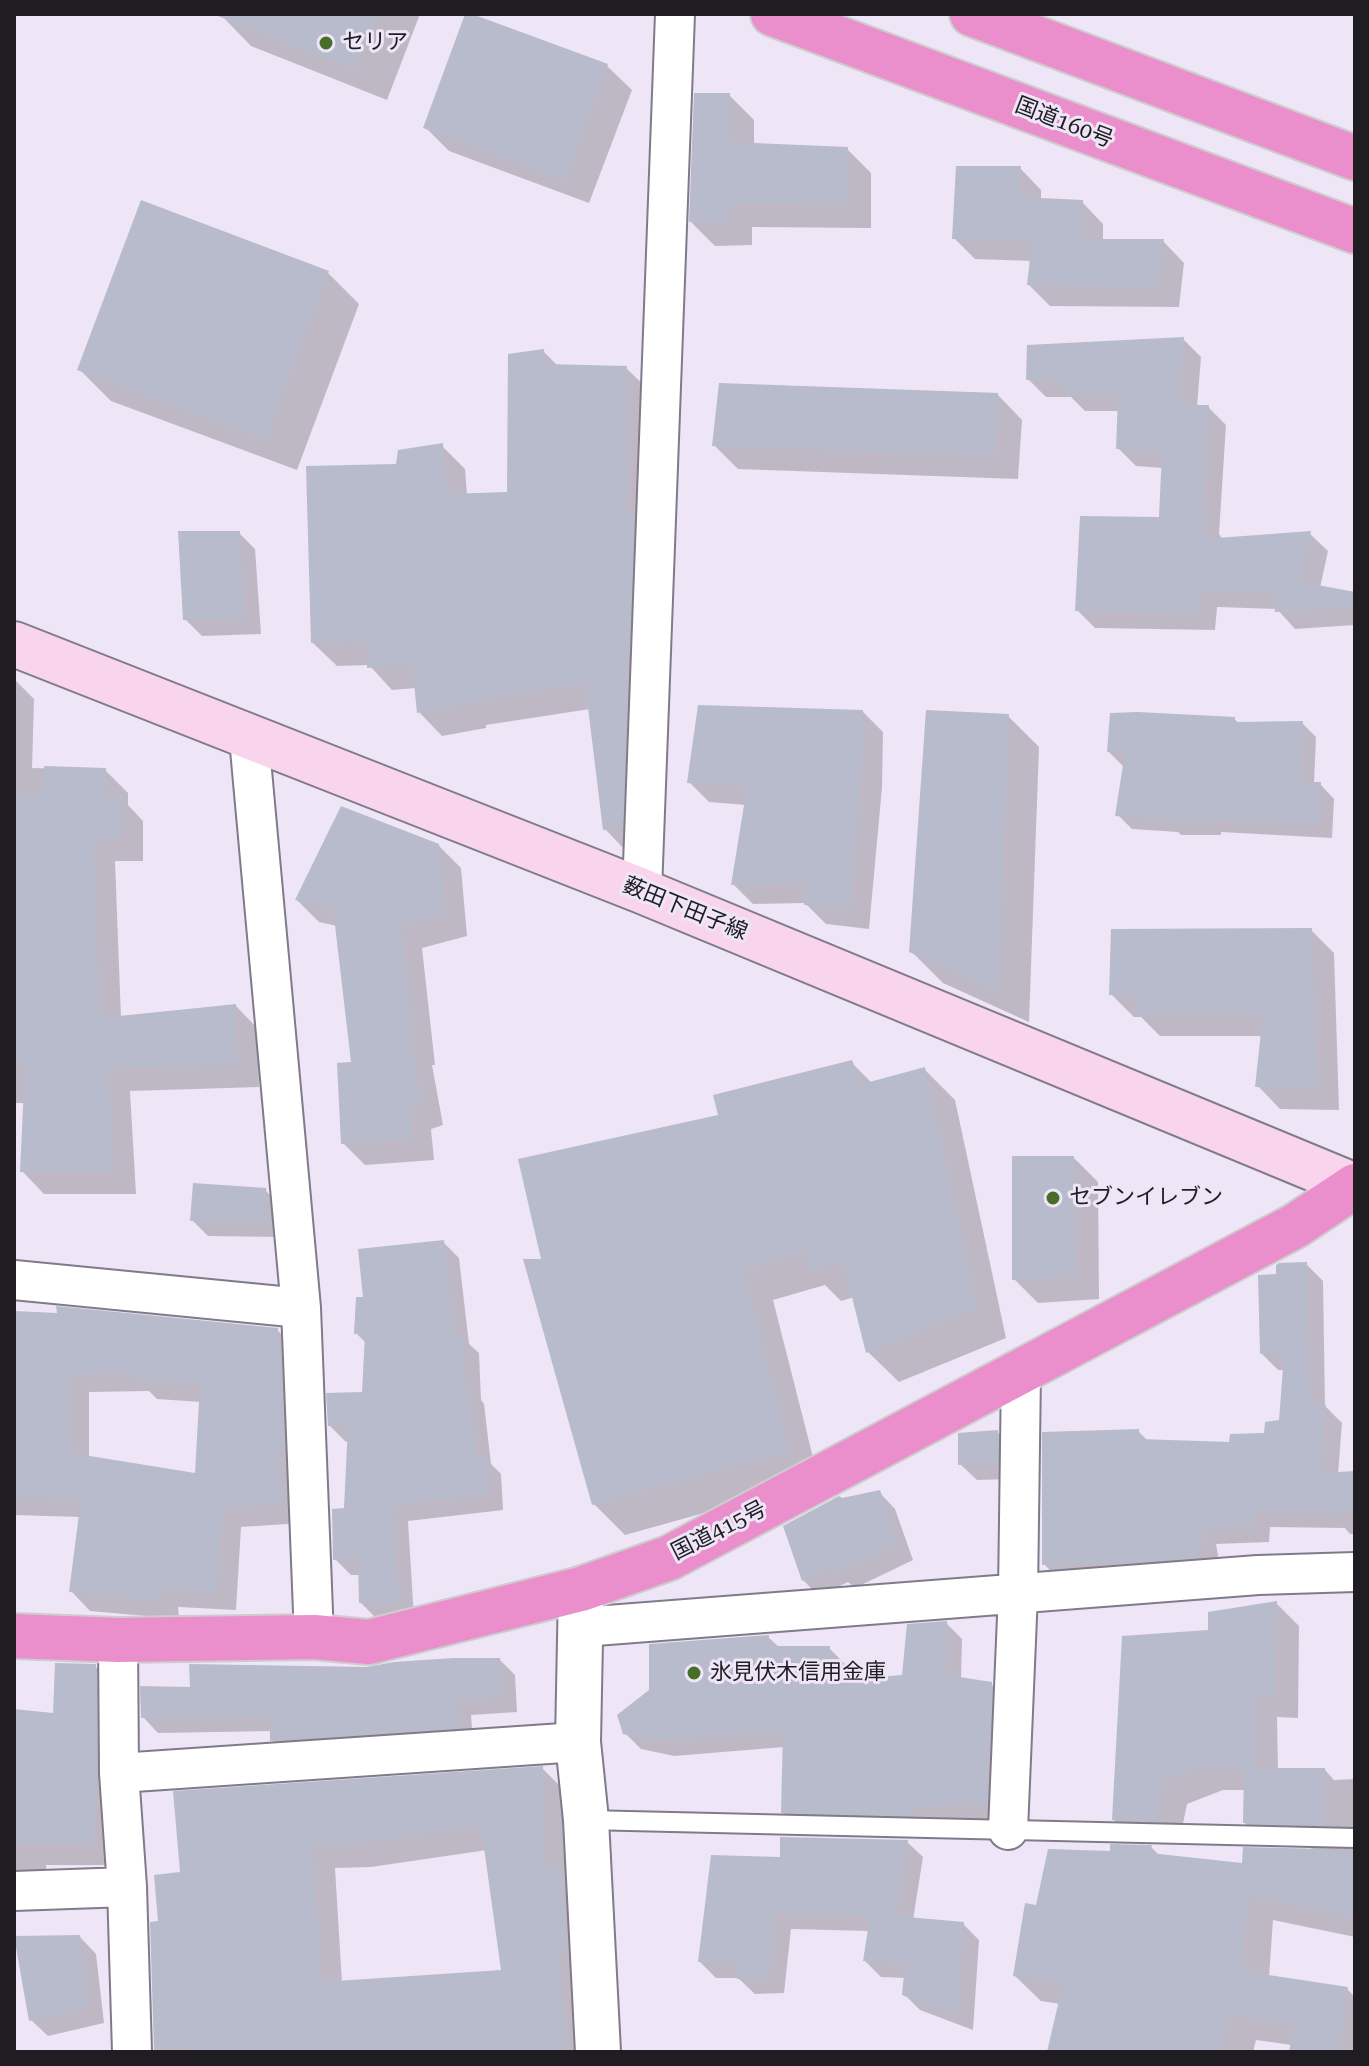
<!DOCTYPE html>
<meta charset="utf-8">
<style>
body{margin:0}
#map{position:relative;width:1369px;height:2066px;overflow:hidden;background:#eee6f6;font-family:"Roboto Serif",serif}
canvas{display:block}
.frame{position:absolute;inset:0;border:16px solid #201d22;pointer-events:none}
</style>
<div id="map">
<canvas width="1369" height="2066"></canvas>
<div class="frame"></div>
</div>
<script>
const ctx = document.querySelector('canvas').getContext('2d');
ctx.lineJoin = 'round';
function fillPath(path, color) {
  ctx.fillStyle = color;
  ctx.fill(path, 'evenodd');
}
function toPath(rows) {
  const path = new Path2D();
  for (const r of rows) {
    path.moveTo(r[0], r[1]);
    for (let i = 2; i < r.length; i += 2) path.lineTo(r[i], r[i + 1]);
  }
  return path;
}
function strokePath(path, color, width, dash) {
  ctx.strokeStyle = color;
  ctx.lineWidth = width;
  ctx.lineCap = dash ? 'butt' : 'round';
  ctx.setLineDash(dash || []);
  ctx.stroke(path);
}
function label(font, color, halo, rows, align = 'center') {
  ctx.font = font + ' "Roboto Serif","Noto Sans JP",serif';
  ctx.lineWidth = 6;
  ctx.setLineDash([]);
  ctx.textBaseline = 'middle';
  ctx.strokeStyle = halo;
  ctx.fillStyle = color;
  for (const [text, x, y, turn = 0] of rows) {
    ctx.save();
    ctx.translate(x, y);
    ctx.rotate((+turn || 0) * Math.PI / 180);
    ctx.textAlign = isNaN(turn) ? turn : align;
    if (halo) ctx.strokeText(text, 0, 0);
    ctx.fillText(text, 0, 0);
    ctx.restore();
  }
}
const shadow = toPath([
 [220,14,420,14,387,100,251,46],
 [467,15,607,66,632,90,589,203,449,151,425,127],
 [729,95,754,120,754,145,847,149,871,173,871,228,752,227,752,245,715,246,691,222],
 [1020,168,1041,190,1041,200,1082,202,1103,224,1103,241,1163,241,1184,263,1179,307,1050,306,1029,285,1032,261,975,259,954,238],
 [328,273,359,304,297,470,111,401,79,369],
 [1183,339,1201,357,1197,407,1208,407,1226,425,1219,534,1223,540,1310,534,1328,551,1320,588,1355,594,1355,625,1295,629,1277,609,1217,607,1215,630,1095,628,1077,610,1161,519,1163,468,1136,466,1118,448,1120,411,1085,411,1071,397,1046,397,1028,379],
 [543,351,558,366,626,368,650,391,628,853,605,829,590,709,486,725,486,728,442,736,419,712,416,688,392,690,369,665,337,666,313,643,397,466,442,446,465,469,467,495,509,494],
 [998,395,1022,420,1018,479,738,469,714,445],
 [239,533,255,549,261,634,202,636,185,619],
 [14,679,34,699,32,768,105,770,128,793,128,805,143,821,143,861,115,861,121,1018,236,1006,258,1029,259,1087,130,1091,136,1194,44,1194,22,1171,25,1103,14,1103],
 [863,712,883,732,882,787,869,929,826,924,805,903,753,904,733,884,746,805,709,802,689,782],
 [1008,716,1039,747,1029,1022,943,983,911,951],
 [1234,719,1240,724,1302,723,1316,737,1314,784,1320,784,1334,799,1332,838,1221,832,1221,835,1181,835,1178,832,1132,829,1118,815,1123,766,1109,752],
 [438,845,461,868,467,936,422,948,435,1065,432,1065,443,1125,431,1129,434,1160,365,1165,343,1143,353,1064,337,926,319,922,297,900],
 [1311,930,1334,953,1339,1110,1280,1109,1258,1086,1262,1036,1160,1036,1141,1017,1134,1017,1111,994],
 [851,1062,872,1083,925,1070,955,1100,1006,1338,899,1382,868,1352,854,1297,841,1301,825,1285,773,1300,819,1481,625,1535,594,1504,543,1261,720,1116],
 [1074,1158,1098,1182,1099,1299,1038,1303,1014,1279],
 [265,1190,282,1207,283,1237,208,1236,192,1220],
 [443,1242,459,1258,469,1344,479,1353,481,1400,484,1404,491,1464,501,1474,503,1510,408,1521,414,1618,377,1619,361,1603,360,1575,351,1575,335,1559,346,1510,349,1441,346,1442,330,1426,364,1393,367,1344,356,1333,365,1299],
 [1306,1264,1323,1281,1325,1406,1342,1423,1338,1474,1355,1473,1355,1534,1350,1534,1345,1528,1270,1527,1269,1542,1216,1544,1218,1555,1214,1573,1060,1581,1044,1564,1138,1431,1149,1442,1231,1444,1266,1435,1281,1422,1285,1370,1278,1370,1262,1354,1278,1276],
 [14,1313,277,1330,297,1349,302,1523,241,1527,236,1610,178,1607,179,1619,90,1611,71,1591,80,1517,14,1515],
 [149,1391,157,1399,201,1402,197,1476,89,1458,89,1392],
 [997,1432,1014,1449,1013,1479,977,1480,960,1464],
 [879,1492,895,1509,913,1560,855,1588,848,1582,819,1596,803,1580,842,1500],
 [1277,1604,1299,1626,1298,1718,1277,1717,1278,1770,1325,1770,1334,1780,1355,1779,1355,1937,1273,1920,1269,1977,1347,1989,1355,1997,1355,2052,1291,2052,1292,2045,1256,2040,1253,2052,1049,2052,1060,2004,1041,2001,1015,1976,1037,1907,1112,1853,1151,1847,1160,1856,1244,1865,1311,1851,1311,1847,1268,1846,1245,1823,1245,1790,1223,1790,1187,1804,1179,1843,1137,1842,1114,1820,1210,1632],
 [946,1623,962,1639,961,1679,991,1684,1007,1700,1002,1820,799,1828,783,1812,784,1747,674,1756,641,1749,625,1733,768,1637,780,1648,829,1648,845,1664,846,1682,904,1677],
 [500,1660,515,1675,517,1712,471,1715,473,1743,287,1755,272,1740,272,1731,158,1733,143,1717,192,1689,367,1669],
 [95,1666,117,1688,115,1865,46,1865,47,1886,14,1887,14,1711,55,1715],
 [542,1768,565,1791,566,1874,583,1891,587,2052,158,2052,156,2050,160,1923,182,1874],
 [487,1850,503,1972,342,1983,335,1868,371,1867],
 [907,1842,923,1857,913,1920,963,1924,979,1940,973,2030,920,2010,904,1994,906,1978,881,1977,865,1961,870,1931,791,1929,784,1993,755,1994,738,1978,716,1978,700,1962,782,1859],
 [80,1937,96,1954,104,2023,48,2036,31,2020]
]);
const building = toPath([
 [219,14,377,14,355,70,218,16],
 [465,14,472,14,608,64,565,180,423,128],
 [694,93,730,93,730,142,848,147,848,205,729,204,728,222,689,222],
 [956,166,1021,166,1019,197,1083,200,1083,239,1164,239,1158,287,1027,285,1032,241,952,239],
 [141,200,329,271,265,440,77,370],
 [1184,337,1178,405,1209,405,1202,518,1206,518,1204,539,1311,531,1301,582,1355,592,1355,607,1275,612,1274,593,1200,590,1198,613,1075,611,1080,516,1159,517,1162,452,1116,449,1118,395,1065,394,1064,381,1026,380,1027,345],
 [544,349,545,364,627,366,627,517,634,517,622,828,603,830,585,683,464,703,464,705,417,713,412,663,367,668,367,642,311,643,306,466,396,464,398,450,443,443,447,494,507,492,508,354],
 [719,383,998,393,995,456,712,446],
 [178,531,240,531,245,619,183,620],
 [698,705,863,710,862,766,850,910,804,905,805,883,731,885,747,787,687,783],
 [926,710,1009,714,999,992,909,952],
 [1138,712,1235,717,1235,722,1303,721,1299,782,1321,782,1319,825,1207,819,1207,822,1165,821,1165,819,1115,816,1125,752,1107,752,1110,713],
 [44,766,106,768,105,797,121,796,121,839,93,839,100,1018,236,1004,237,1065,108,1069,114,1172,20,1172,25,1063,17,1063,14,798,43,792],
 [341,806,439,844,446,914,401,926,414,1043,411,1044,422,1103,409,1107,413,1138,341,1144,337,1063,351,1062,333,908,295,900],
 [1312,928,1317,1088,1255,1087,1263,1014,1135,1014,1136,995,1109,995,1111,929],
 [852,1060,862,1084,925,1067,977,1307,866,1353,843,1261,809,1272,804,1252,744,1270,790,1451,592,1505,523,1259,541,1259,518,1159,718,1115,713,1095],
 [1012,1156,1074,1156,1076,1276,1012,1280],
 [193,1183,266,1188,268,1222,190,1221],
 [444,1240,455,1336,464,1335,465,1386,469,1386,477,1457,486,1456,488,1494,393,1505,399,1603,359,1603,358,1559,333,1560,332,1509,344,1508,348,1426,328,1426,326,1393,362,1392,365,1334,354,1334,356,1297,363,1297,358,1249],
 [1307,1262,1310,1395,1312,1395,1312,1404,1326,1405,1321,1473,1355,1471,1355,1513,1254,1512,1254,1526,1201,1529,1203,1538,1198,1558,1117,1564,1042,1565,1042,1432,1139,1429,1139,1439,1229,1442,1230,1434,1264,1433,1265,1422,1279,1420,1284,1354,1260,1354,1258,1275,1276,1274,1276,1265,1279,1263],
 [56,1306,278,1328,285,1450,276,1451,284,1504,223,1508,217,1592,160,1589,161,1601,69,1592,81,1499,14,1497,14,1311,57,1313],
 [136,1373,136,1381,200,1384,195,1473,71,1453,70,1374],
 [998,1430,998,1464,958,1465,958,1433],
 [880,1490,898,1544,837,1573,834,1565,802,1581,783,1526,839,1496,842,1498],
 [1277,1601,1276,1696,1255,1695,1256,1768,1325,1768,1325,1825,1243,1823,1244,1768,1200,1767,1164,1781,1156,1821,1112,1820,1122,1636,1208,1630,1208,1612],
 [947,1621,946,1675,992,1682,987,1804,912,1807,911,1816,781,1813,783,1731,656,1741,623,1734,617,1715,649,1690,649,1644,769,1635,769,1646,830,1646,831,1681,902,1675,907,1624],
 [453,1658,500,1658,503,1697,457,1700,459,1728,270,1741,270,1716,141,1718,140,1686,190,1687,189,1664,367,1667,394,1662],
 [55,1663,96,1664,94,1844,14,1844,14,1709,53,1713],
 [543,1766,544,1865,561,1866,567,1948,559,1949,566,2052,190,2052,189,2045,154,2050,150,1922,158,1921,154,1875,180,1872,173,1791],
 [481,1826,501,1970,322,1982,313,1846,349,1845],
 [780,1837,908,1840,896,1916,964,1922,958,2016,902,1995,905,1963,863,1961,870,1916,776,1914,769,1978,737,1979,738,1962,698,1962,711,1855,780,1857],
 [1110,1844,1152,1845,1150,1853,1242,1863,1243,1847,1325,1849,1355,1854,1355,1917,1248,1896,1242,1971,1348,1987,1338,2052,1289,2052,1294,2024,1230,2015,1222,2052,1047,2052,1063,1983,1013,1976,1025,1903,1036,1905,1048,1849,1110,1851],
 [80,1935,88,2007,29,2021,14,1936]
]);
const service = toPath([
 [586,1820,1355,1838]
]);
const minor = toPath([
 [249,738,301,1308,314,1637],
 [642,891,675,14],
 [14,1280,301,1308],
 [582,1627,1258,1575,1355,1572],
 [118,1640,119,1773,127,1887,132,2052],
 [119,1773,578,1742],
 [1008,1830,1018,1593,1021,1372],
 [14,1891,127,1887]
]);
const tertiary = toPath([
 [581,1589,578,1742,586,1820,598,2052]
]);
const secondary = toPath([
 [14,644,642,891,1353,1185]
]);
const trunk = toPath([
 [773,14,1355,231],
 [972,14,1355,158],
 [14,1636,118,1640,314,1637,369,1642,581,1589,669,1558,1295,1226,1355,1186]
]);
const markers = [
 [326,43,8,"#486d27"],
 [1053,1198,8,"#486d27"],
 [694,1673,8,"#486d27"]
];
const poiNames = [
 ["セリア",342,43],
 ["セブンイレブン",1069,1198],
 ["氷見伏木信用金庫",710,1673]
];
const streetNames = [
 ["国道160号",1064,123,21],
 ["薮田下田子線",685,909,22],
 ["国道415号",719,1531,-27]
];
fillPath(shadow, '#0003');
fillPath(building, '#b7bbcb');
strokePath(service, '#817a88', 22);
strokePath(minor, '#817a88', 42);
strokePath(tertiary, '#817a88', 48);
strokePath(secondary, '#817a88', 48);
strokePath(trunk, '#cecdce', 48);
strokePath(service, '#fff', 18);
strokePath(minor, '#fff', 38);
strokePath(tertiary, '#fff', 44);
strokePath(secondary, '#f8d5ec', 44);
strokePath(trunk, '#eb8ecc', 44);
for (const [x, y, r, color] of markers) {
  const dot = new Path2D();
  dot.arc(x, y, r, 0, 2 * Math.PI);
  ctx.fillStyle = color;
  ctx.fill(dot);
  strokePath(dot, '#eee6f6', 3);
}
label('22px', '#201d22', '#eee6f6', poiNames, 'left');
label('22px', '#201d22', '#eee6f6', streetNames);
</script>
